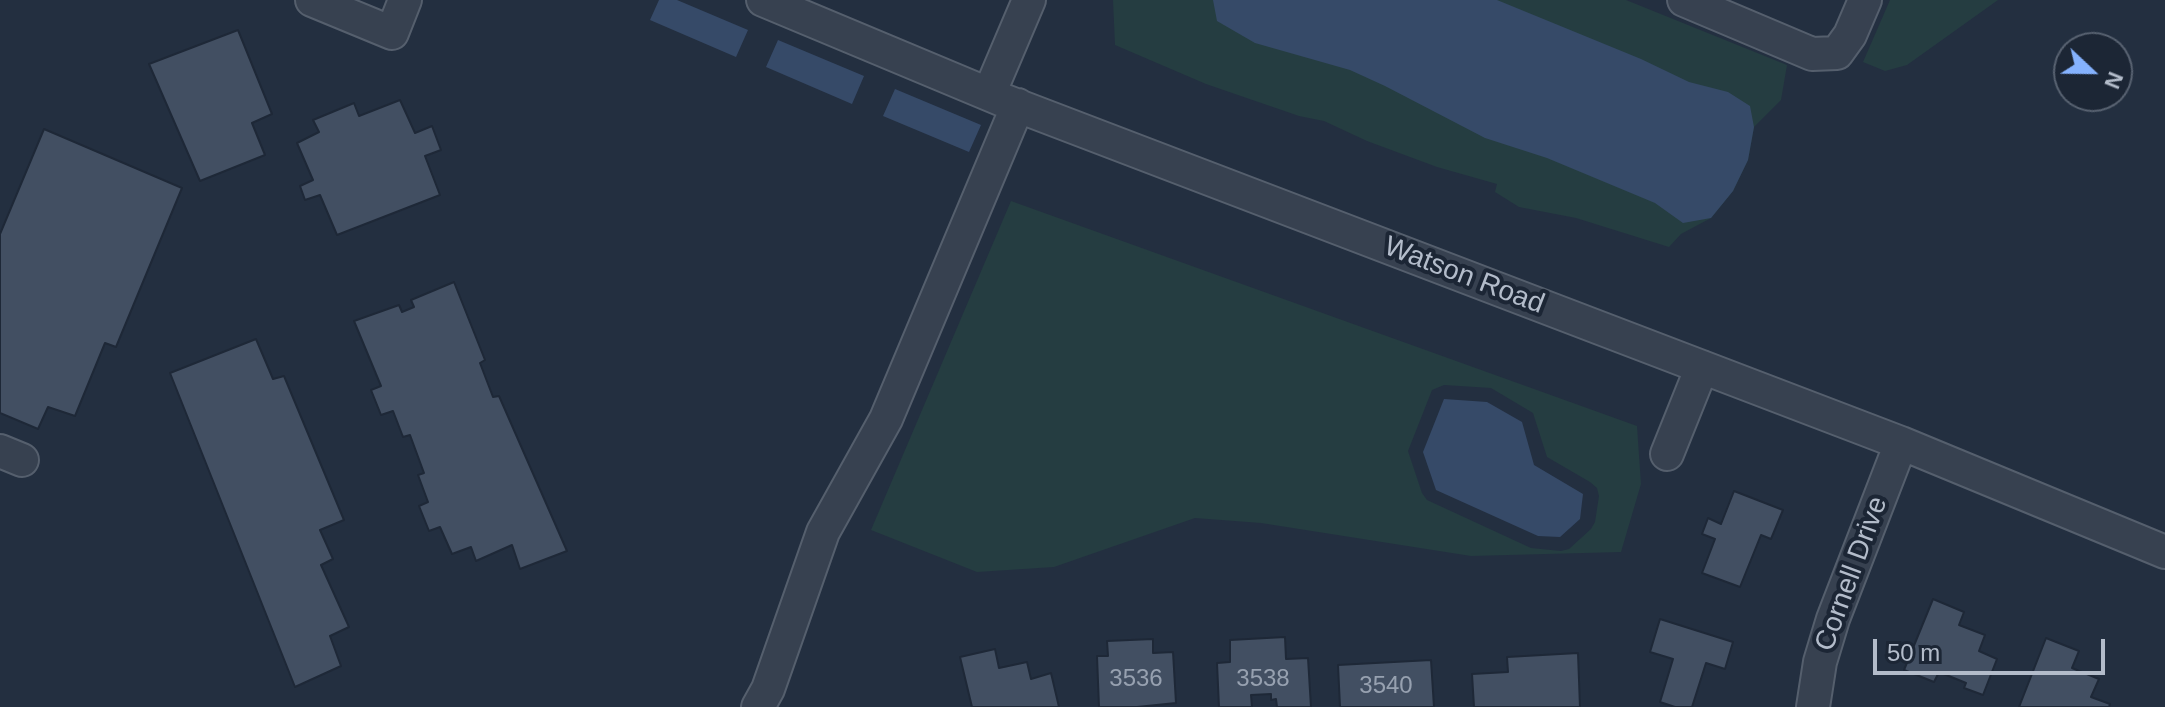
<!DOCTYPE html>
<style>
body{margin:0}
#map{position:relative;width:2165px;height:707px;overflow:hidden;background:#232f40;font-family:Arial,sans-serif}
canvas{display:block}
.north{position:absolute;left:2053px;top:32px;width:80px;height:80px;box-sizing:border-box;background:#1c2635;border:2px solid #586271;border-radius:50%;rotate:112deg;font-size:22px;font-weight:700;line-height:32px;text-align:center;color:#b3bcca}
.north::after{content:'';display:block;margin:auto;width:28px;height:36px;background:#85b2fe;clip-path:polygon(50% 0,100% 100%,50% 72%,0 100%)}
.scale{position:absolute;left:1873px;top:639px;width:232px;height:36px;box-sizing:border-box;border:4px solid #b3bcca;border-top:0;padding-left:10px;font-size:24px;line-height:28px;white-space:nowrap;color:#b3bcca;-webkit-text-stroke:6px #1c2635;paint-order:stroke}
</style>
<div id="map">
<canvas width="2165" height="707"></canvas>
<div class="north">N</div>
<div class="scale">50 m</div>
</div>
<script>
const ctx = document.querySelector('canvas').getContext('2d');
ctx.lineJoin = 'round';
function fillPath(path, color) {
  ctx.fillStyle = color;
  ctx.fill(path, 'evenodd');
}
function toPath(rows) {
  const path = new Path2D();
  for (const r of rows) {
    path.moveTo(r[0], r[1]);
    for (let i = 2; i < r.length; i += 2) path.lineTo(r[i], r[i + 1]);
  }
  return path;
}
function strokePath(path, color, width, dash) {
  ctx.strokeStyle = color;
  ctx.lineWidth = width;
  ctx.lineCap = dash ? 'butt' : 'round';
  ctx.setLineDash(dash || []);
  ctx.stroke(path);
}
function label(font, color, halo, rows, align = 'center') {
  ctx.font = font + ' Arial,sans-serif';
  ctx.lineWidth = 8;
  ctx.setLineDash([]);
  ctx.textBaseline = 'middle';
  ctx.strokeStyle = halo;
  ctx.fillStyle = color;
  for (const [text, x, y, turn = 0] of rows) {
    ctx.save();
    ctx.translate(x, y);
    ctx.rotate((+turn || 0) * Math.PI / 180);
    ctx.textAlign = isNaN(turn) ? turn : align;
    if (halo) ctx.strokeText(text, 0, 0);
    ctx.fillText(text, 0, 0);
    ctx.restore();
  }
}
const green = toPath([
 [1113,0,1626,0,1787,65,1781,100,1754,127,1748,160,1733,191,1711,218,1681,234,1669,247,1576,218,1519,207,1495,192,1497,184,1437,167,1367,141,1324,121,1299,116,1206,84,1115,45],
 [1890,0,1998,0,1907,65,1885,71,1863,62],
 [1011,201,1637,426,1641,484,1621,552,1471,556,1261,523,1195,518,1054,567,977,572,871,530],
 [1444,385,1491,388,1533,413,1547,457,1590,482,1597,488,1599,496,1595,522,1591,529,1569,549,1561,551,1531,548,1427,500,1422,493,1408,451,1432,390]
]);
const water = toPath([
 [659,0,677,0,748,30,736,57,650,20],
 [1213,0,1497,0,1641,59,1689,82,1728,92,1750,106,1754,127,1748,160,1733,191,1711,218,1683,223,1655,203,1547,158,1485,138,1385,86,1350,70,1255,43,1217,21],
 [778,40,864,76,852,104,766,67],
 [895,89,981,125,969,152,883,116],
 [1444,399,1487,402,1522,422,1534,465,1583,494,1580,519,1560,537,1538,536,1436,490,1423,452]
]);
const building = toPath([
 [238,30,272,114,252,123,265,155,200,181,149,64,238,30],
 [400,100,415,133,432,126,441,150,425,156,440,195,337,235,320,195,305,200,300,186,313,180,297,143,319,132,313,120,354,103,359,116,400,100],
 [44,129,182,188,116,347,105,343,75,416,48,407,38,429,0,413,0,234,44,129],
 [454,282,485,360,480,363,493,397,499,396,567,551,520,569,512,545,476,561,471,547,452,554,440,527,429,531,419,506,428,502,418,475,424,473,410,435,403,437,393,411,381,415,371,390,381,386,354,321,399,305,402,312,414,307,411,300,454,282],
 [256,339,273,379,284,376,344,520,320,530,333,559,321,565,349,627,330,636,341,666,295,687,170,373,256,339],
 [1734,491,1783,510,1771,539,1761,535,1740,587,1702,573,1715,539,1702,534,1708,518,1721,524,1734,491],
 [1933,599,1964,612,1959,625,1985,635,1979,651,1997,659,1983,695,1964,688,1966,683,1939,672,1934,682,1904,670,1933,599],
 [1660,619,1733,642,1725,669,1706,663,1692,707,1675,707,1660,702,1673,659,1650,652,1660,619],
 [1285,637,1286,659,1308,658,1311,707,1277,707,1276,699,1271,700,1271,694,1251,695,1252,707,1219,707,1217,663,1230,662,1230,640,1285,637],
 [2046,638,2079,651,2072,668,2099,679,2091,697,2110,704,2109,707,2019,707,2046,638],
 [1153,639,1153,653,1173,652,1176,703,1137,707,1099,707,1097,656,1108,656,1107,641,1153,639],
 [995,649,999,668,1027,662,1031,679,1051,673,1059,707,972,707,960,657,995,649],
 [1578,653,1580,707,1474,707,1472,674,1508,672,1507,657,1578,653],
 [1431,660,1434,707,1340,707,1338,665,1431,660]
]);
const minor = toPath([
 [312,0,392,33,405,0],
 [763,0,1000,99,1901,443,2165,552],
 [1684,0,1812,54,1837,53,1850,35,1865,0],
 [989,94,1029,0],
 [0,451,22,460],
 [1667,454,1702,367],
 [758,707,768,689,823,532,886,419,1018,105],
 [1813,707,1820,662,1833,619,1901,443]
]);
const numberNames = [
 ["3536",1136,679],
 ["3538",1263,679],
 ["3540",1386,686]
];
const streetNames = [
 ["Watson Road",1464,276,21],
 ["Cornell Drive",1852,574,-70]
];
fillPath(green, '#253d41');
fillPath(water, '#364a68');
fillPath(building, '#424f62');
strokePath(building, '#1e2837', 2);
strokePath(minor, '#555f6d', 36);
strokePath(minor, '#374150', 32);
label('24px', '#97a1b0', null, numberNames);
label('28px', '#b3bcca', '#1c2635', streetNames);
</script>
